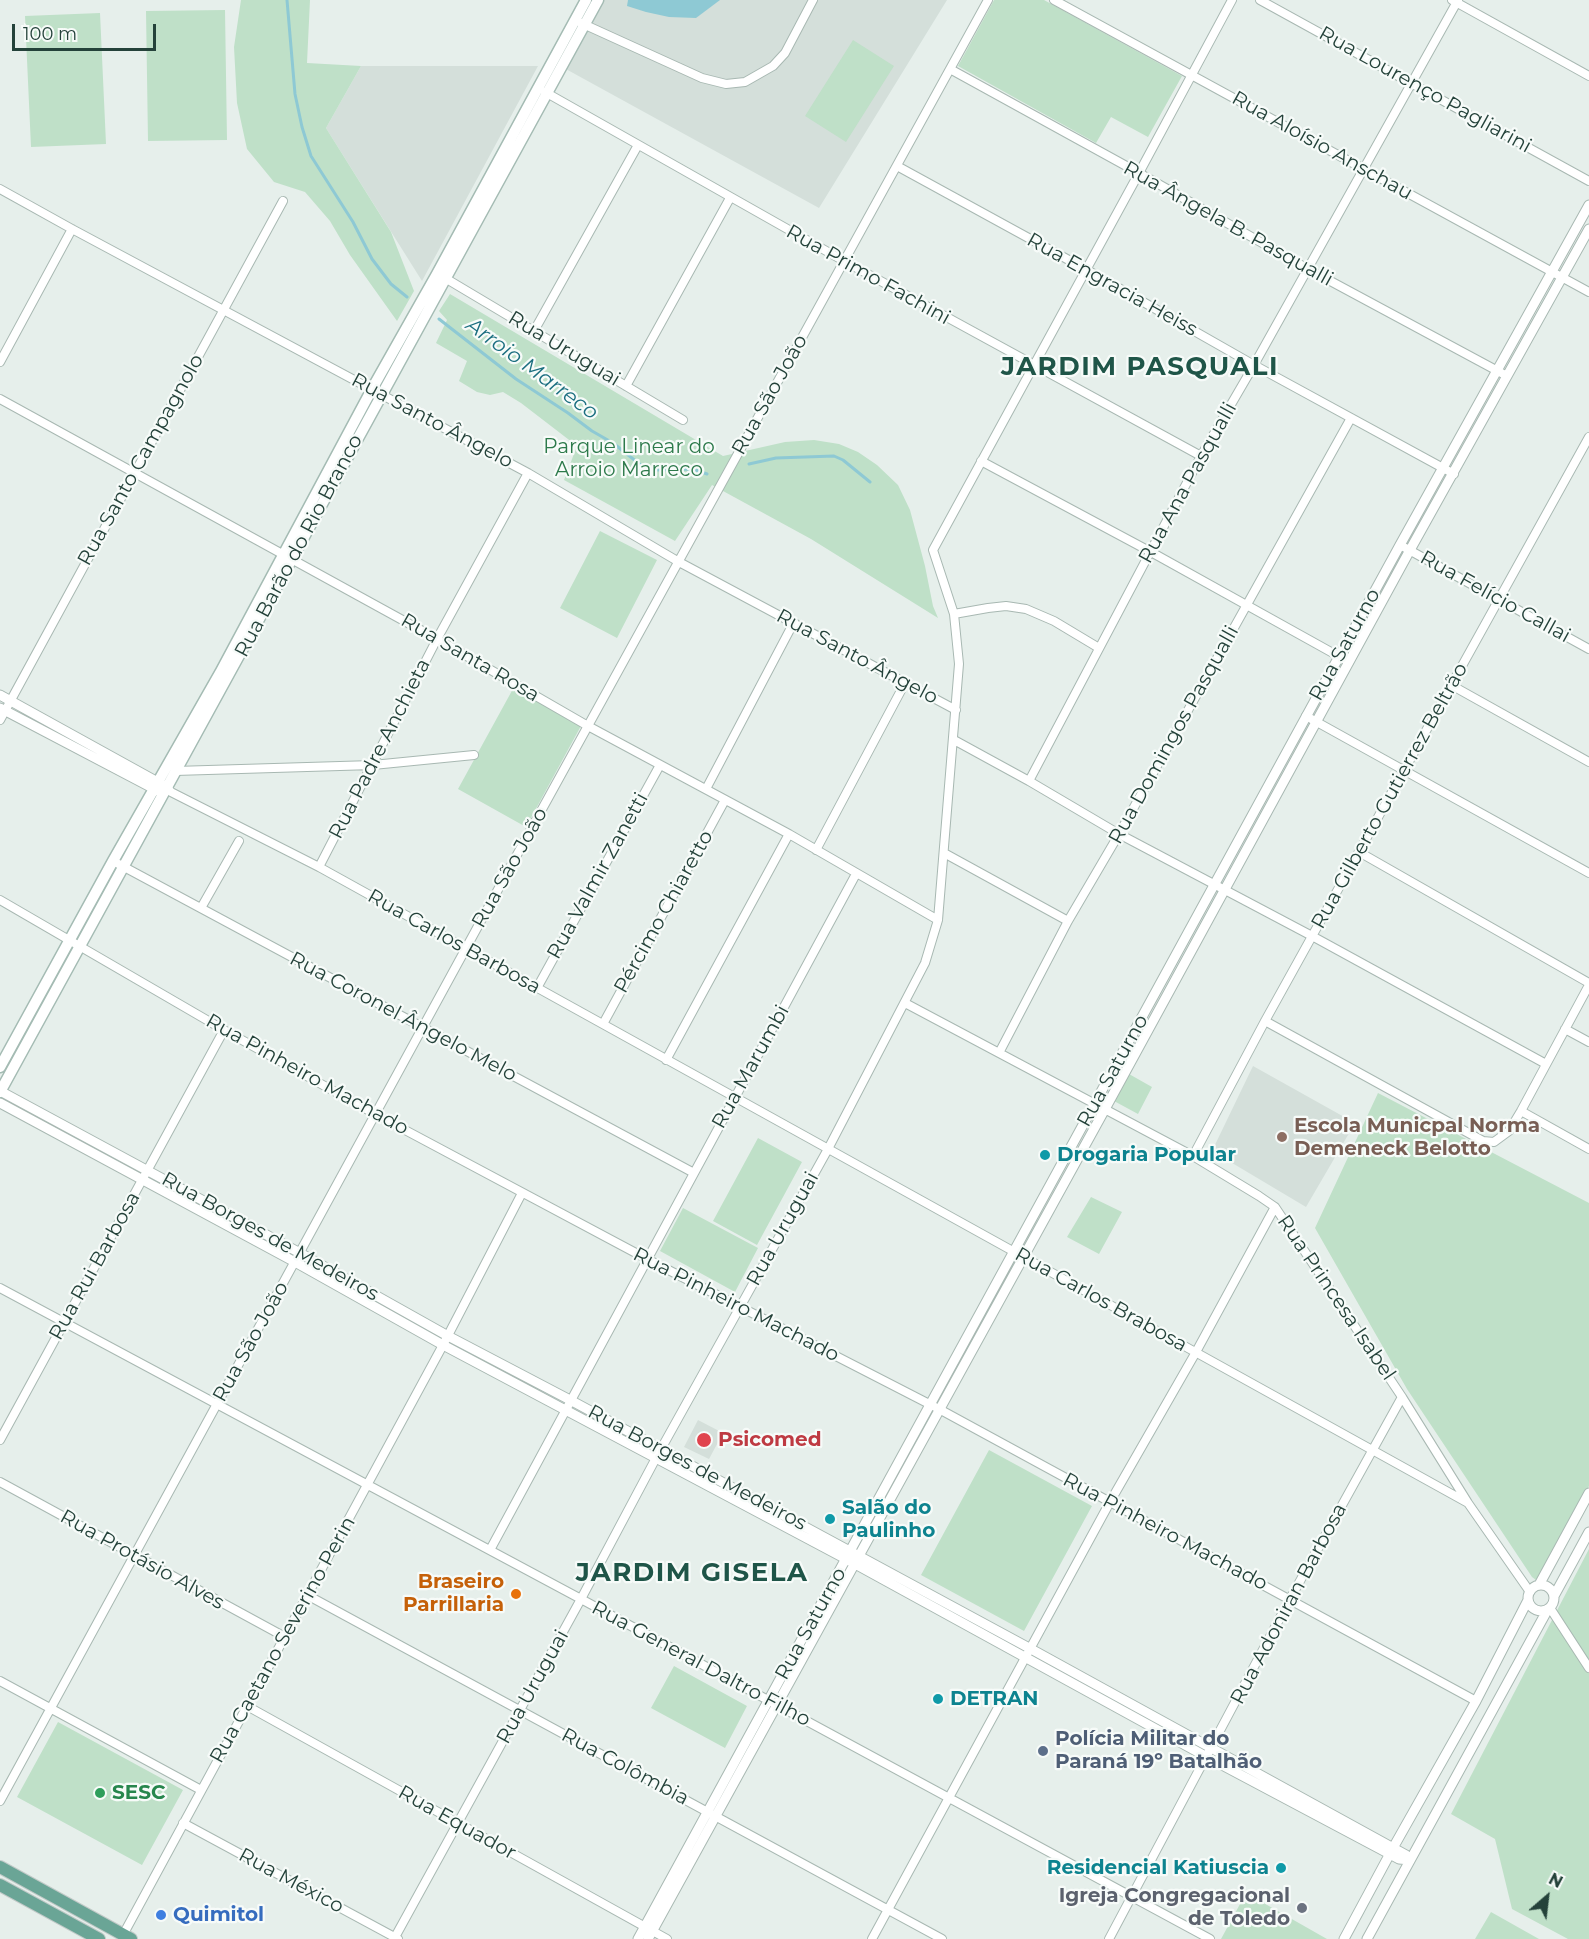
<!DOCTYPE html>
<meta charset="utf-8">
<style>
body{margin:0}
#map{position:relative;width:1589px;height:1939px;overflow:hidden;background:#e6efeb;font-family:Montserrat,sans-serif}
canvas{display:block}
.north{position:absolute;left:1517px;top:1867px;width:60px;height:60px;-webkit-text-stroke:4px #f7fbf9;paint-order:stroke;rotate:28deg;font-size:16px;font-weight:700;line-height:24px;text-align:center;color:#24423a}
.north::after{content:'';display:block;margin:auto;width:21px;height:27px;background:#24423a;clip-path:polygon(50% 0,100% 100%,50% 72%,0 100%)}
.scale{position:absolute;left:12px;top:24px;width:144px;height:27px;box-sizing:border-box;border:3px solid #24423a;border-top:0;padding-left:8px;font-size:18px;line-height:21px;white-space:nowrap;color:#24423a;-webkit-text-stroke:4px #f7fbf9;paint-order:stroke}
</style>
<div id="map">
<canvas width="1589" height="1939"></canvas>
<div class="north">N</div>
<div class="scale">100 m</div>
</div>
<script>
const ctx = document.querySelector('canvas').getContext('2d');
ctx.lineJoin = 'round';
function fillPath(path, color) {
  ctx.fillStyle = color;
  ctx.fill(path, 'evenodd');
}
function toPath(rows) {
  const path = new Path2D();
  for (const r of rows) {
    if (r.length === 3) {
      path.moveTo(r[0] + r[2], r[1]);
      path.arc(r[0], r[1], r[2], 0, 2 * Math.PI);
      continue;
    }
    path.moveTo(r[0], r[1]);
    for (let i = 2; i < r.length; i += 2) path.lineTo(r[i], r[i + 1]);
  }
  return path;
}
function strokePath(path, color, width, dash) {
  ctx.strokeStyle = color;
  ctx.lineWidth = width;
  ctx.lineCap = dash ? 'butt' : 'round';
  ctx.setLineDash(dash || []);
  ctx.stroke(path);
}
function label(font, color, halo, rows, align = 'center') {
  ctx.font = font + ' Montserrat,sans-serif';
  ctx.lineWidth = 4.5;
  ctx.setLineDash([]);
  ctx.textBaseline = 'middle';
  ctx.strokeStyle = halo;
  ctx.fillStyle = color;
  for (const [text, x, y, turn = 0] of rows) {
    ctx.save();
    ctx.translate(x, y);
    ctx.rotate((+turn || 0) * Math.PI / 180);
    ctx.textAlign = isNaN(turn) ? turn : align;
    if (halo) ctx.strokeText(text, 0, 0);
    ctx.fillText(text, 0, 0);
    ctx.restore();
  }
}
const built = toPath([
 [602,0,947,0,819,208,564,68],
 [361,66,538,66,422,281,326,128],
 [1253,1066,1355,1123,1306,1207,1212,1151],
 [698,1420,723,1433,709,1459,684,1447]
]);
const green = toPath([
 [241,0,310,0,307,63,361,66,326,128,391,232,414,291,397,321,350,255,330,221,305,192,274,182,247,149,237,103,234,47],
 [994,0,1044,0,1182,76,1148,137,1111,117,1096,143,958,66],
 [225,10,227,140,148,141,146,11],
 [100,13,106,144,31,147,25,16],
 [853,40,894,66,846,142,805,116],
 [450,294,723,456,785,442,814,440,839,444,858,452,877,465,898,485,910,510,925,566,933,606,938,618,811,539,712,485,675,541,564,480,577,446,521,403,503,392,490,395,477,392,459,381,467,361,436,343,447,320,439,311],
 [600,531,657,560,617,638,560,608],
 [514,687,582,724,526,827,458,789],
 [1129,1074,1152,1087,1138,1114,1114,1101],
 [1378,1093,1589,1203,1589,1486,1539,1577,1536,1580,1532,1577,1407,1389,1315,1228],
 [758,1138,802,1162,757,1245,713,1221],
 [1091,1197,1122,1212,1099,1254,1067,1237],
 [683,1208,758,1248,735,1292,660,1251],
 [989,1450,1092,1506,1024,1631,921,1575],
 [1589,1549,1589,1939,1568,1939,1512,1909,1495,1839,1451,1814],
 [674,1666,747,1706,725,1748,651,1708],
 [58,1722,183,1790,142,1865,17,1797],
 [1246,1893,1327,1939,1221,1939],
 [1491,1912,1539,1939,1475,1939]
]);
const water = toPath([
 [628,0,720,0,696,18,669,17,646,12,627,6]
]);
const stream = toPath([
 [287,0,295,94,302,127,311,156,353,222,372,259,391,284,407,297],
 [439,319,516,379,568,413,592,431,613,443,642,466,656,470,693,469,707,474],
 [749,464,776,458,834,456,843,460,870,482]
]);
const minor = toPath([
 [1054,0,1589,292],
 [1260,0,1589,181],
 [1452,0,1589,76],
 [581,23,702,78,726,84,745,82,773,66,785,53,813,0],
 [950,69,1139,173,1308,269,1507,376],
 [545,92,844,261,1201,456],
 [897,166,1087,270,1254,365,1454,474],
 [0,189,72,229,528,473,679,562,956,710],
 [445,278,683,420],
 [534,331,638,145],
 [0,362,72,229],
 [626,386,730,198],
 [0,399,437,639,588,726,789,834,938,920],
 [981,461,1151,552,1349,662],
 [1400,545,1589,649],
 [954,614,988,608,1006,606,1026,609,1054,621,1099,648],
 [1451,685,1589,762],
 [1306,716,1589,873],
 [0,720,283,201],
 [954,740,1029,781,1119,834,1312,936,1546,1064],
 [175,771,373,765,474,755],
 [1029,781,1201,456,1254,365,1458,0],
 [167,787,171,792,319,867,1468,1503],
 [706,789,794,622],
 [816,850,905,683],
 [1359,852,1589,983],
 [944,853,1068,921],
 [113,861,694,1173],
 [319,867,437,639,528,473],
 [0,900,224,1030,375,1114,649,1260,939,1409,1476,1701],
 [201,908,239,841],
 [537,988,660,765],
 [905,1003,1193,1156,1259,1196,1275,1207,1402,1397,1468,1503,1530,1592],
 [1265,1021,1483,1141,1494,1142,1509,1131,1521,1111,1589,985],
 [603,1024,725,800],
 [1565,1029,1589,1042],
 [999,1053,1068,921,1119,834,1351,418],
 [666,1060,789,834],
 [1521,1111,1589,1149],
 [1193,1156,1265,1021,1589,437],
 [0,1288,581,1599,1210,1939],
 [0,1440,224,1030],
 [0,1482,285,1637],
 [490,1550,856,874],
 [307,1595,942,1939],
 [1550,1608,1589,1668],
 [0,1681,201,1790],
 [247,1706,667,1939],
 [0,1801,530,831,988,0],
 [183,1823,398,1939],
 [123,1935,443,1345,522,1193],
 [394,1939,581,1599,656,1458,828,1149,925,963,938,920,959,664,954,614,933,550,1139,173,1232,0],
 [872,1939,1110,1502,1196,1352,1275,1207],
 [1109,1939,1290,1599,1402,1397]
]);
const tertiary = toPath([
 [0,695,163,785],
 [0,708,160,792],
 [0,1091,300,1253,448,1336,572,1401,1031,1649,1406,1855,1410,1860],
 [0,1103,295,1262,443,1345,846,1559,1207,1757,1399,1859,1410,1860],
 [1541,1598,13],
 [1539,1585,1589,1493],
 [1554,1596,1589,1532],
 [638,1939,1400,545,1589,205],
 [648,1939,1105,1109,1410,550,1589,229],
 [1344,1939,1393,1848,1476,1701,1528,1600],
 [1367,1939,1548,1609]
]);
const secondary = toPath([
 [0,1067,113,861,220,673,372,389,437,274,586,0],
 [0,1092,598,0]
]);
const primary = toPath([
 [0,1867,131,1939],
 [0,1885,99,1939]
]);
const markers = [
 [1282,1137,6,"#8d6e63"],
 [1045,1155,6,"#0f9aa8"],
 [704,1440,8,"#e0444e"],
 [830,1519,6,"#0f9aa8"],
 [516,1594,6,"#e8710a"],
 [938,1699,6,"#0f9aa8"],
 [1043,1751,6,"#5c6f8a"],
 [100,1793,6,"#2e9e5b"],
 [1281,1868,6,"#0f9aa8"],
 [1302,1908,6,"#6b7280"],
 [161,1915,6,"#3f7fe0"]
];
const streetNames = [
 ["Rua Lourenço Pagliarini",1425,90,29],
 ["Rua Aloísio Anschau",1322,146,29],
 ["Rua Ângela B. Pasqualli",1228,224,29],
 ["Rua Primo Fachini",868,275,29],
 ["Rua Engracia Heiss",1112,285,29],
 ["Rua Uruguai",564,349,31],
 ["Rua São João",770,395,-61],
 ["Rua Santo Ângelo",432,421,28],
 ["Rua Santo Campagnolo",141,460,-61],
 ["Rua Ana Pasqualli",1188,483,-61],
 ["Rua Barão do Rio Branco",299,546,-62],
 ["Rua Felício Callai",1495,597,29],
 ["Rua Saturno",1345,645,-61],
 ["Rua Santo Ângelo",857,657,28],
 ["Rua Santa Rosa",470,658,30],
 ["Rua Domingos Pasqualli",1174,735,-61],
 ["Rua Padre Anchieta",380,749,-63],
 ["Rua Gilberto Gutierrez Beltrão",1390,796,-61],
 ["Rua São João",510,868,-61],
 ["Rua Valmir Zanetti",598,876,-61],
 ["Pércimo Chiaretto",664,912,-61],
 ["Rua Carlos Barbosa",454,942,29],
 ["Rua Coronel Ângelo Melo",403,1017,28],
 ["Rua Marumbi",751,1067,-61],
 ["Rua Saturno",1113,1071,-61],
 ["Rua Pinheiro Machado",307,1075,29],
 ["Rua Uruguai",783,1229,-61],
 ["Rua Borges de Medeiros",270,1237,29],
 ["Rua Rui Barbosa",95,1266,-61],
 ["Rua Princesa Isabel",1336,1298,56],
 ["Rua Carlos Brabosa",1101,1300,29],
 ["Rua Pinheiro Machado",736,1305,27],
 ["Rua São João",251,1342,-61],
 ["Rua Borges de Medeiros",697,1468,28],
 ["Rua Pinheiro Machado",1165,1532,28],
 ["Rua Protásio Alves",142,1560,29],
 ["Rua Adoniran Barbosa",1289,1604,-62],
 ["Rua Saturno",811,1624,-61],
 ["Rua Caetano Severino Perin",283,1640,-61],
 ["Rua General Daltro Filho",701,1664,28],
 ["Rua Uruguai",533,1687,-61],
 ["Rua Colômbia",625,1767,28],
 ["Rua Equador",457,1823,29],
 ["Rua México",291,1881,28]
];
const parkNames = [
 ["Parque Linear do",629,447],
 ["Arroio Marreco",629,470]
];
const educationNames = [
 ["Escola Municpal Norma",1294,1126],
 ["Demeneck Belotto",1294,1149]
];
const cultureNames = [
 ["Drogaria Popular",1057,1155],
 ["Salão do",842,1508],
 ["Paulinho",842,1531],
 ["DETRAN",950,1699],
 ["Residencial Katiuscia",1269,1868,"right"]
];
const healthNames = [
 ["Psicomed",718,1440]
];
const foodNames = [
 ["Braseiro",504,1582],
 ["Parrillaria",504,1605]
];
const serviceNames = [
 ["Polícia Militar do",1055,1739],
 ["Paraná 19º Batalhão",1055,1762]
];
const leisureNames = [
 ["SESC",112,1793]
];
const worshipNames = [
 ["Igreja Congregacional",1290,1896],
 ["de Toledo",1290,1919]
];
const shopNames = [
 ["Quimitol",173,1915]
];
const waterNames = [
 ["Arroio Marreco",532,369,36]
];
const districtNames = [
 ["JARDIM PASQUALI",1140,367],
 ["JARDIM GISELA",692,1573]
];
fillPath(built, '#d4dfda');
fillPath(green, '#bfe0c8');
fillPath(water, '#8ec9d4');
strokePath(stream, '#8ec9d4', 3);
strokePath(minor, '#a8b8b2', 10);
strokePath(tertiary, '#a8b8b2', 11);
strokePath(secondary, '#a4bbb3', 13);
strokePath(primary, '#c2cac8', 14);
strokePath(minor, '#fff', 8);
strokePath(tertiary, '#fff', 9);
strokePath(secondary, '#fff', 10);
strokePath(primary, '#6aa596', 12);
for (const [x, y, r, color] of markers) {
  const dot = new Path2D();
  dot.arc(x, y, r, 0, 2 * Math.PI);
  ctx.fillStyle = color;
  ctx.fill(dot);
  strokePath(dot, '#f7fbf9', 2);
}
label('20px', '#24423a', '#f7fbf9', streetNames);
label('20px', '#2d7a4b', '#f7fbf9', parkNames);
label('bold 20px', '#785e54', '#f7fbf9', educationNames, 'left');
label('bold 20px', '#0d838f', '#f7fbf9', cultureNames, 'left');
label('bold 20px', '#be3a42', '#f7fbf9', healthNames, 'left');
label('bold 20px', '#c56008', '#f7fbf9', foodNames, 'right');
label('bold 20px', '#4e5e75', '#f7fbf9', serviceNames, 'left');
label('bold 20px', '#27864d', '#f7fbf9', leisureNames, 'left');
label('bold 20px', '#5b616d', '#f7fbf9', worshipNames, 'right');
label('bold 20px', '#366cbe', '#f7fbf9', shopNames, 'left');
label('italic 21px', '#1c6f80', '#f7fbf9', waterNames);
ctx.letterSpacing = '1.5px';
label('bold 26px', '#1f5548', '#f7fbf9', districtNames);
ctx.letterSpacing = '0px';
</script>
